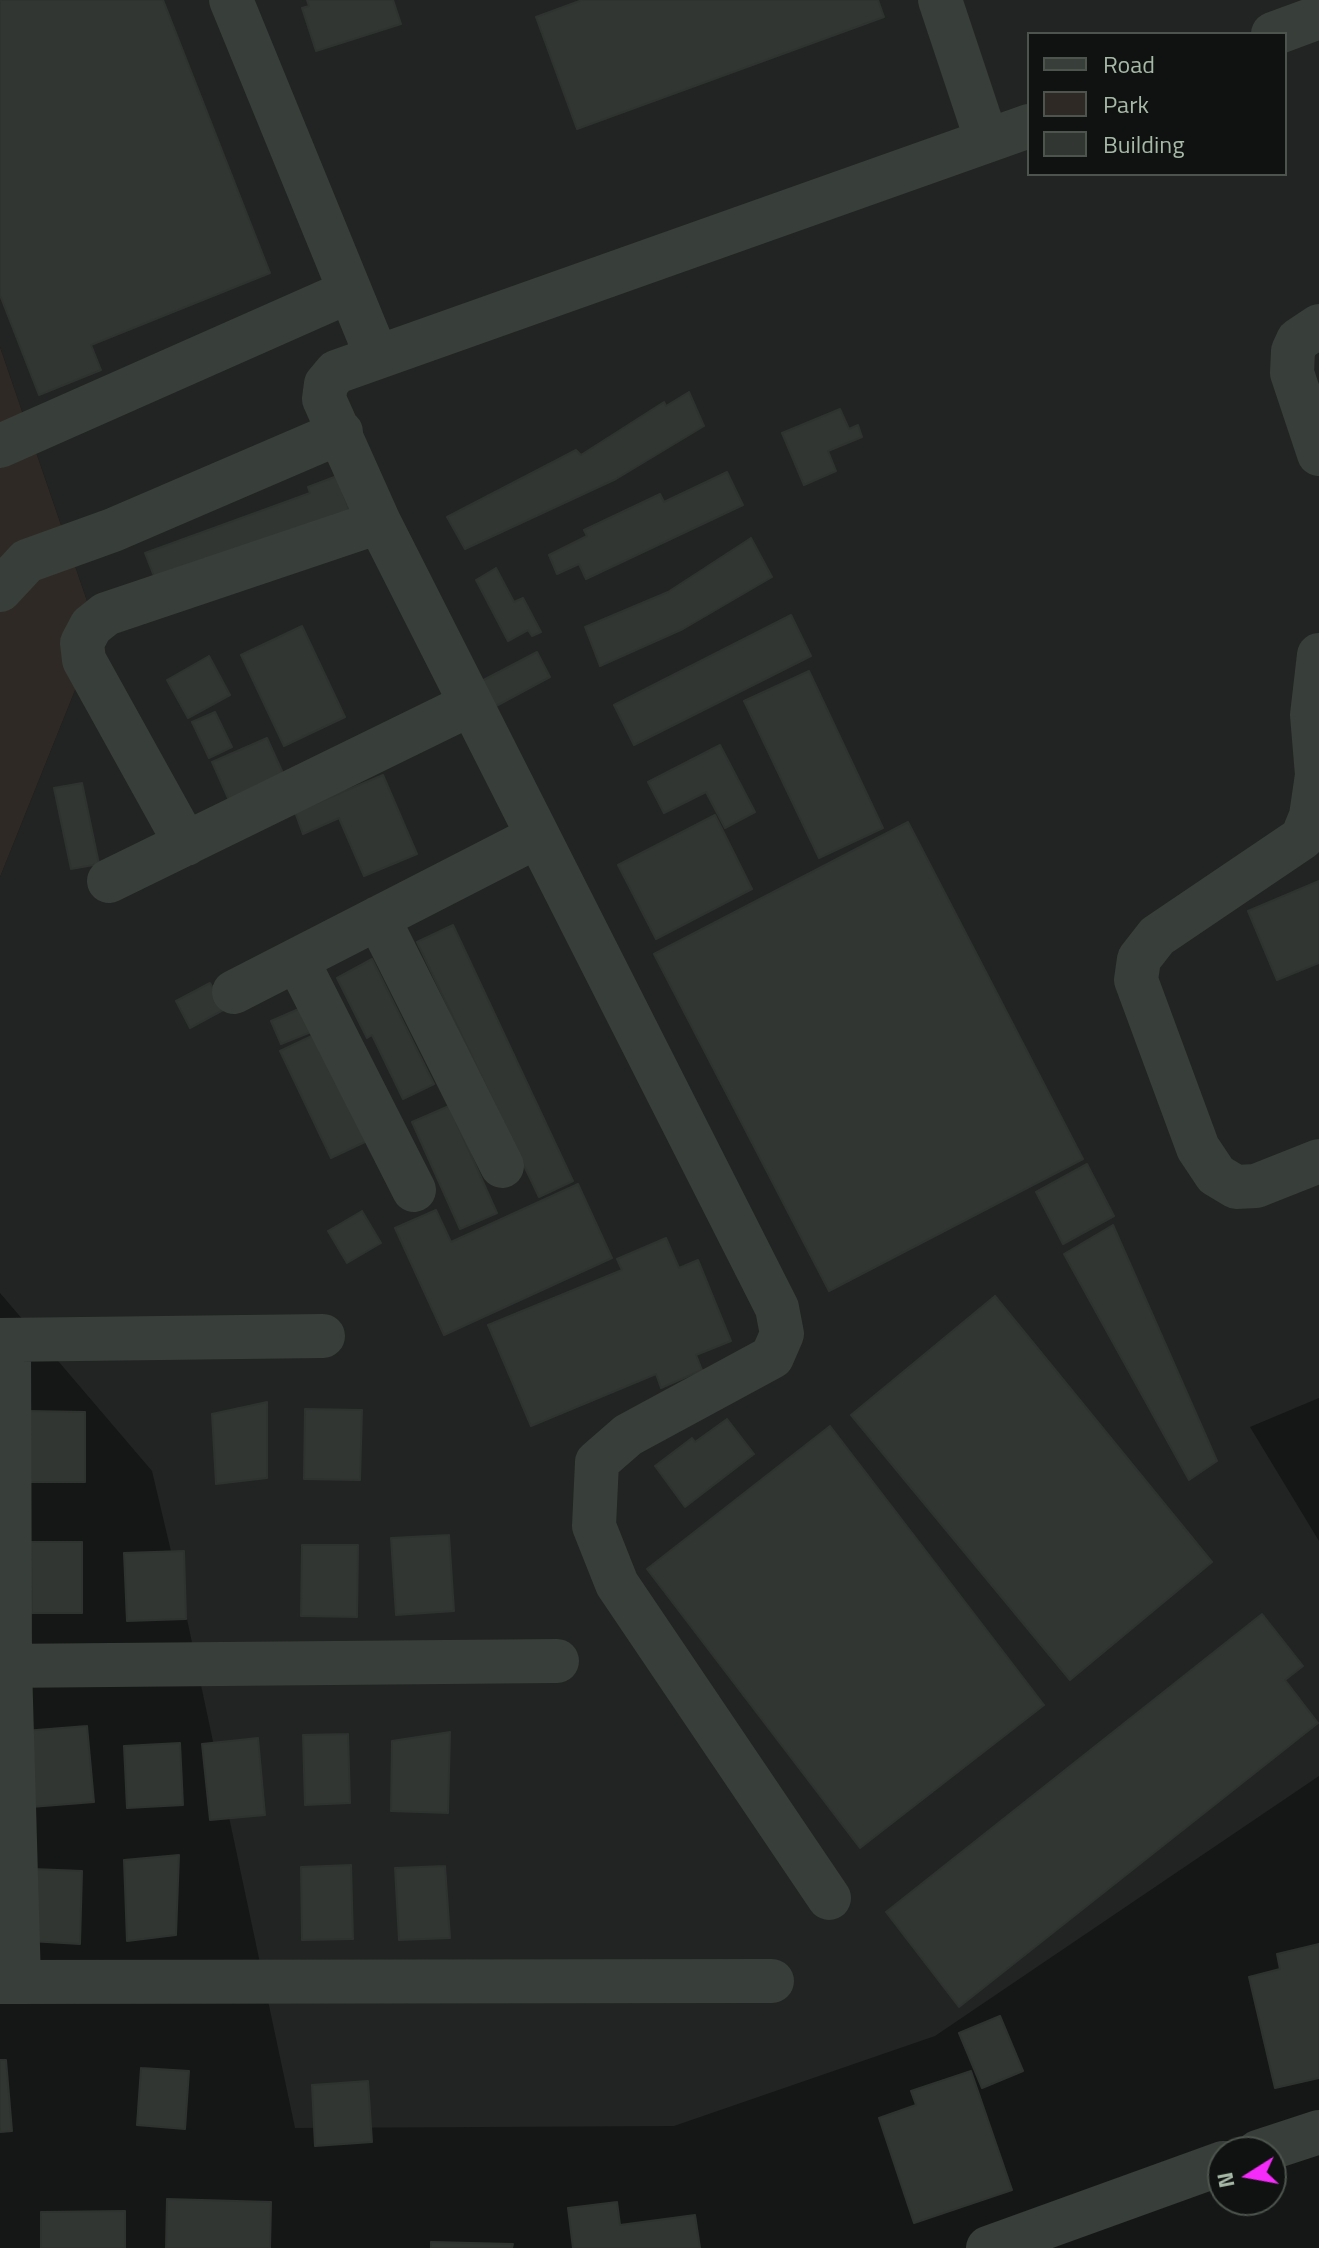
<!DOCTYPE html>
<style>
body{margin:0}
#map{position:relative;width:1319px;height:2248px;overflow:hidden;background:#151716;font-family:"Titillium Web",sans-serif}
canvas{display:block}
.legend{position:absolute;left:1027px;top:32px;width:260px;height:144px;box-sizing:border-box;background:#101211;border:2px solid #4c544d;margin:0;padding:10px 14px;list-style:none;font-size:24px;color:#a6b8a6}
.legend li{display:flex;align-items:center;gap:16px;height:40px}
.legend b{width:40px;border:2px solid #4c544d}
.north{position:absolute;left:1207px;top:2136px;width:80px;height:80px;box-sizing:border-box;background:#101211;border:2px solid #4c544d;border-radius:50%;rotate:259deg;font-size:22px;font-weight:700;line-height:32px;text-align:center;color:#a6b8a6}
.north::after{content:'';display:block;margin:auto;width:28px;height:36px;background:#f52bf9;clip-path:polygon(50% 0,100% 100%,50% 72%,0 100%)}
</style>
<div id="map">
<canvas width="1319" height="2248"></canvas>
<ul class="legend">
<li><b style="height:10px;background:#383e39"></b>Road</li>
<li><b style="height:22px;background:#2f2925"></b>Park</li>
<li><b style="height:22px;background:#323633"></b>Building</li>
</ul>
<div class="north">N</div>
</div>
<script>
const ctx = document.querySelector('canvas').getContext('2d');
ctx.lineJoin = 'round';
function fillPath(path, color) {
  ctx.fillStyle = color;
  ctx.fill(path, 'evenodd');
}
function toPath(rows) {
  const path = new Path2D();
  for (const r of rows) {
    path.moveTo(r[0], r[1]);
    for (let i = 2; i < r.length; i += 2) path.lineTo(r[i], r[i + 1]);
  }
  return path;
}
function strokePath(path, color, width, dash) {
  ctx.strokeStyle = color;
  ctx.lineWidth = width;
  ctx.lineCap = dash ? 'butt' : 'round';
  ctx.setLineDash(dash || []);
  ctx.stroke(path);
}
const built = toPath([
 [0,0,1319,0,1319,1398,1250,1427,1319,1541,1319,1776,935,2036,674,2126,295,2128,187,1619,152,1471,0,1293,0,877,98,633,0,347],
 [1029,34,1285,34,1285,174,1029,174]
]);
const green = toPath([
 [0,347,98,633,0,877]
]);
const building = toPath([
 [0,0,163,0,270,273,91,345,101,370,39,395,0,295,0,0],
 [307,0,393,0,401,24,316,51,302,8,309,6,307,0],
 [582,0,878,0,884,17,577,129,536,17,582,0],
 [689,392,704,426,616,479,465,549,447,517,576,450,581,455,664,402,666,406,689,392],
 [840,409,849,429,858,425,862,437,828,451,836,471,804,485,782,433,840,409],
 [727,472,743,505,586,579,579,564,557,574,549,555,587,536,584,530,660,494,664,502,727,472],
 [337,476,352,518,157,584,145,553,310,493,308,487,337,476],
 [751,538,772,577,683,629,600,666,585,627,668,592,751,538],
 [496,568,514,602,523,598,541,632,532,636,528,630,508,641,476,580,496,568],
 [791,615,811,656,634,745,614,705,791,615],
 [302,626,345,717,284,746,241,655,302,626],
 [537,652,550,677,485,712,472,686,537,652],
 [209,656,230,695,188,718,167,680,209,656],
 [809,671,883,828,819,858,744,701,809,671],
 [215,712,232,747,209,758,192,722,215,712],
 [267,738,287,782,232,807,212,762,267,738],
 [720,745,755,812,725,828,706,792,664,813,648,782,720,745],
 [383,775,417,854,364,876,339,818,303,834,295,812,383,775],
 [82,783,99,864,71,869,54,788,82,783],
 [715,815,752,889,656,939,618,865,715,815],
 [908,822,1083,1159,829,1291,654,954,908,822],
 [1319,881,1319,963,1277,980,1248,911,1319,881],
 [453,925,573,1181,539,1197,417,942,453,925],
 [372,959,434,1084,403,1099,372,1035,367,1038,337,978,372,959],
 [210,983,225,1009,190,1028,176,1001,210,983],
 [301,1008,311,1032,281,1044,271,1021,301,1008],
 [316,1034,367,1141,331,1158,280,1051,316,1034],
 [449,1106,497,1213,460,1229,412,1122,449,1106],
 [1087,1164,1114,1216,1063,1244,1036,1192,1087,1164],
 [578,1184,612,1258,444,1335,395,1228,436,1210,451,1242,578,1184],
 [362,1211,381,1243,347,1263,328,1231,362,1211],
 [1113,1225,1217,1461,1189,1480,1064,1254,1113,1225],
 [666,1238,679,1268,698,1260,731,1341,696,1355,702,1370,661,1388,656,1374,531,1426,488,1325,622,1270,617,1259,666,1238],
 [995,1296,1212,1562,1070,1680,851,1415,995,1296],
 [267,1402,267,1478,216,1484,212,1414,267,1402],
 [305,1409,362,1410,360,1480,304,1479,305,1409],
 [28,1411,85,1412,85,1482,29,1482,28,1411],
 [727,1419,754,1454,685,1507,655,1466,692,1438,695,1442,727,1419],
 [830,1426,1044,1705,860,1848,647,1569,830,1426],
 [449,1535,454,1611,396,1615,391,1538,449,1535],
 [31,1542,82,1542,82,1613,32,1613,31,1542],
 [302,1545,358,1545,357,1617,301,1616,302,1545],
 [184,1551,186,1619,127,1621,124,1553,184,1551],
 [1262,1614,1303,1666,1285,1680,1318,1723,959,2007,886,1912,1262,1614],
 [87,1726,94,1802,31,1807,24,1731,87,1726],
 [450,1732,448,1813,391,1811,392,1741,450,1732],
 [348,1734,350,1803,305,1805,303,1735,348,1734],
 [258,1738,265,1815,210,1820,202,1744,258,1738],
 [180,1743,183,1805,127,1808,124,1746,180,1743],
 [179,1855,176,1935,127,1941,124,1860,179,1855],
 [351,1865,353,1939,302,1940,301,1867,351,1865],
 [445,1866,450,1938,399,1940,395,1868,445,1866],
 [33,1869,82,1871,80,1944,30,1941,33,1869],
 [1319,1944,1319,2078,1275,2088,1249,1977,1280,1969,1277,1954,1319,1944],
 [1000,2016,1023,2071,982,2088,959,2033,1000,2016],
 [0,2060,6,2060,12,2131,0,2132,0,2060],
 [141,2068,189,2071,185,2129,137,2125,141,2068],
 [971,2071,1012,2190,914,2223,879,2118,916,2105,911,2091,971,2071],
 [368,2081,372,2142,315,2146,312,2085,368,2081],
 [167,2199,271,2202,270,2248,166,2248,167,2199],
 [617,2202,620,2225,695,2215,700,2248,573,2248,568,2208,617,2202],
 [125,2211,125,2248,41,2248,41,2212,125,2211],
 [431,2242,513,2244,512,2248,431,2248,431,2242]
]);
const minor = toPath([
 [231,0,377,357],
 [940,0,987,141],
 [1273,34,1319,17],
 [1319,326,1298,340,1293,351,1292,373,1319,454],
 [0,446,350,291],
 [0,590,27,561,113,530,341,432],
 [1319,655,1312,715,1317,775,1311,816,1302,838,1157,936,1139,959,1136,980,1198,1148,1216,1175,1236,1187,1256,1186,1319,1161],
 [186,844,84,660,82,643,91,626,106,614,379,522],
 [109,881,471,704],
 [378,918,502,1166],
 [297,960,414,1190],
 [234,992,538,836],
 [0,1340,323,1336],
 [9,1340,10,1666,19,1982],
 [0,1666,557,1661],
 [829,1898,617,1584,594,1526,597,1462,628,1435,772,1357,782,1334,777,1308,379,522,324,399,326,384,336,372,1029,126],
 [0,1982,772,1981],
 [1258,2152,1319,2132],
 [988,2248,1223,2163]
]);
fillPath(built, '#212422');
fillPath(green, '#2f2925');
fillPath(building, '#323633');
strokePath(building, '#2f3330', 2);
strokePath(minor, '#383e39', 44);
</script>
